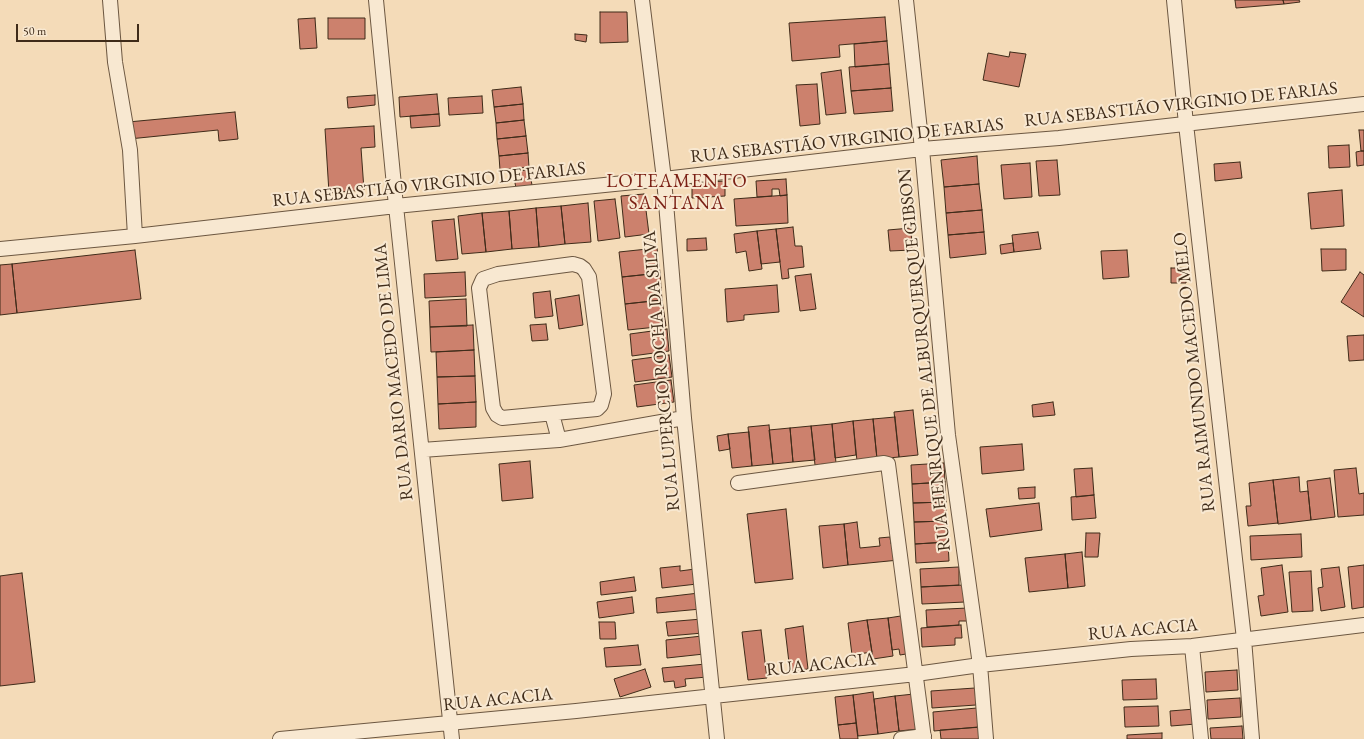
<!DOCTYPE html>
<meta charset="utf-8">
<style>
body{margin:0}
#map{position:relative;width:1364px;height:739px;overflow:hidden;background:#f4dbb8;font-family:"EB Garamond",serif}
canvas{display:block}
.scale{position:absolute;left:16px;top:24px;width:123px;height:18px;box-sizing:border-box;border:2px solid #3f2b19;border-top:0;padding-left:5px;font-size:12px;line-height:14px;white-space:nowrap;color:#3f2b19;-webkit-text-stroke:3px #f8e8d1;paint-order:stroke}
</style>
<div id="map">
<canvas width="1364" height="739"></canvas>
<div class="scale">50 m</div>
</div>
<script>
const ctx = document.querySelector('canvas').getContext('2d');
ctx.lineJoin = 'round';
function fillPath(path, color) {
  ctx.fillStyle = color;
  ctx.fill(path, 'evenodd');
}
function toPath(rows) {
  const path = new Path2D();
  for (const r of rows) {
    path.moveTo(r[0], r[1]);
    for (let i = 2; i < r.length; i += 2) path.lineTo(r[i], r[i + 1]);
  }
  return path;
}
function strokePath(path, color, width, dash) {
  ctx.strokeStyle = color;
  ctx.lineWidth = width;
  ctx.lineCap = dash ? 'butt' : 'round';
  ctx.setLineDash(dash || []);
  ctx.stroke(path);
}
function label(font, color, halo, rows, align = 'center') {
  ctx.font = font + ' "EB Garamond",serif';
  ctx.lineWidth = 4;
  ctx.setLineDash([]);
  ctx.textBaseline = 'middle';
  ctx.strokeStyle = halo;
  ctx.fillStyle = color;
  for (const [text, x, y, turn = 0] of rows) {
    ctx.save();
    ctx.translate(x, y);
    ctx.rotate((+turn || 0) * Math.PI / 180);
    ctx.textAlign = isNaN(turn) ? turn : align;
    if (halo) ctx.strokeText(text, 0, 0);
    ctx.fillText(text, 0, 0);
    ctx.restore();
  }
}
const building = toPath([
 [1235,0,1283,0,1284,4,1236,8,1235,0],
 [1283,0,1299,0,1300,2,1284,4,1283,0],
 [600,12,627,12,628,42,600,43,600,12],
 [885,17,887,41,839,45,840,57,792,61,789,23,885,17],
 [315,18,317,48,300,49,298,19,315,18],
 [328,18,365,18,365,39,328,39,328,18],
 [575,34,587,35,586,42,575,40,575,34],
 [887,41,889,64,855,67,854,44,887,41],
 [1010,52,1026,54,1019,87,983,80,988,53,1009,57,1010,52],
 [889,64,891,88,851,91,849,67,889,64],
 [841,70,846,113,826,115,821,73,841,70],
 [817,84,820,124,800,126,796,85,817,84],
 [521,87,523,104,494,107,492,90,521,87],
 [891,88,893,111,854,114,851,91,891,88],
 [437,94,439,114,400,117,399,97,437,94],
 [375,95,375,105,348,108,347,97,375,95],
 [482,96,483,113,449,115,448,98,482,96],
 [523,104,524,120,496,123,494,107,523,104],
 [235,112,238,139,219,141,218,130,129,139,128,122,235,112],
 [439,114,440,126,411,128,410,116,439,114],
 [524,120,526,136,497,139,496,123,524,120],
 [374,126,375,147,361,148,364,190,329,193,325,129,374,126],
 [1359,130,1364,130,1364,151,1361,151,1359,130],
 [526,136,528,153,499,156,497,139,526,136],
 [1349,145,1350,167,1329,168,1328,146,1349,145],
 [1361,151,1364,151,1364,165,1357,166,1356,152,1361,151],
 [528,153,529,167,500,170,499,156,528,153],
 [977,156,979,184,944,187,941,160,977,156],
 [1057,160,1060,195,1039,196,1036,161,1057,160],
 [1240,162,1242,178,1215,181,1214,164,1240,162],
 [1030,163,1032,197,1004,199,1001,165,1030,163],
 [529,169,532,185,516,188,513,173,529,169],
 [786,179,787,195,780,196,779,189,772,189,772,196,757,197,756,181,786,179],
 [725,181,725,196,692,198,692,183,725,181],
 [979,184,982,210,946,213,944,187,979,184],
 [1342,190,1344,226,1311,229,1308,193,1342,190],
 [644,194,649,234,625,237,621,196,644,194],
 [787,195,788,223,736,226,734,199,787,195],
 [615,199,620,238,598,241,594,201,615,199],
 [588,203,591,242,565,244,561,206,588,203],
 [561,206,565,244,539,247,536,208,561,206],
 [536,208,539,247,512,249,509,211,536,208],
 [982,210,984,232,948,235,946,213,982,210],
 [509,211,512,249,486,252,482,213,509,211],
 [482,213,486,252,462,254,458,216,482,213],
 [454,219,458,259,436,261,432,221,454,219],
 [793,227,795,246,802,246,804,267,788,269,789,278,782,279,776,229,793,227],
 [911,228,912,250,890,251,888,230,911,228],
 [776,229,780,262,761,264,757,231,776,229],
 [757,231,762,269,749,271,746,251,736,253,734,234,757,231],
 [984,232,986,254,950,258,948,235,984,232],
 [1038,232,1041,249,1014,252,1012,235,1038,232],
 [706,238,707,250,687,251,687,239,706,238],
 [1013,243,1014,252,1001,254,1000,245,1013,243],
 [657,248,660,273,622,277,619,252,657,248],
 [1321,249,1346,249,1346,270,1322,271,1321,249],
 [135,250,141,299,17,313,12,264,135,250],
 [1127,250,1129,277,1103,279,1101,251,1127,250],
 [12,264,17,313,0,315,0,265,12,264],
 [1171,268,1187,268,1186,283,1171,283,1171,268],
 [465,272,466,296,425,298,424,274,465,272],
 [1360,272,1364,275,1364,317,1341,302,1360,272],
 [660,273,662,300,625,304,622,277,660,273],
 [811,274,816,309,800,311,795,276,811,274],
 [777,285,779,312,744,315,744,320,727,322,725,289,777,285],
 [550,291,553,316,535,318,533,293,550,291],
 [579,295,583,325,559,329,555,299,579,295],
 [466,299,467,326,430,327,429,301,466,299],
 [662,300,666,326,628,330,625,304,662,300],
 [546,324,548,340,532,341,530,325,546,324],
 [473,325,474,350,431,352,430,327,473,325],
 [667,329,669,351,632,356,630,334,667,329],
 [1364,335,1364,360,1349,361,1347,336,1364,335],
 [474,350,475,376,437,377,436,352,474,350],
 [669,355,672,377,635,382,632,360,669,355],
 [475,376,476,402,438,404,437,377,475,376],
 [671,380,674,402,637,407,634,385,671,380],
 [476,402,476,427,439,429,438,404,476,402],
 [1053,402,1055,415,1033,417,1032,405,1053,402],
 [913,410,918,455,899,457,894,412,913,410],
 [895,417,899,457,877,459,873,419,895,417],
 [873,419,877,459,857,461,853,421,873,419],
 [853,421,856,455,835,458,832,424,853,421],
 [832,424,836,463,815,465,811,426,832,424],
 [769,425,773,464,752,466,748,427,769,425],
 [811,426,815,460,793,462,790,428,811,426],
 [790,428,793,462,773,464,769,430,790,428],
 [749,432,752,466,732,468,728,434,749,432],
 [728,434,730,449,719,451,717,436,728,434],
 [1022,444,1024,470,982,474,980,447,1022,444],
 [530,461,533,498,502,501,499,464,530,461],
 [944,463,945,482,912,484,911,465,944,463],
 [1092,468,1094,495,1076,497,1074,469,1092,468],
 [1356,468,1359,494,1364,493,1364,515,1338,517,1334,470,1356,468],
 [1299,477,1300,492,1308,491,1311,520,1278,524,1273,480,1299,477],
 [1330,478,1335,517,1311,520,1307,481,1330,478],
 [1273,480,1278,523,1248,526,1246,506,1251,506,1249,483,1273,480],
 [945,482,946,502,913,503,912,484,945,482],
 [1035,487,1035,498,1019,499,1018,488,1035,487],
 [1094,495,1096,518,1072,520,1071,497,1094,495],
 [946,502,947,521,914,522,913,503,946,502],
 [1039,503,1042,530,990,537,986,509,1039,503],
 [786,509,793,579,755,583,747,514,786,509],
 [947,521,948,542,915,544,914,522,947,521],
 [857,522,860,548,880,546,879,538,890,537,891,544,897,544,899,560,848,565,844,524,857,522],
 [844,524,848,565,823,568,819,526,844,524],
 [1086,533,1100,533,1098,557,1085,557,1086,533],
 [1301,534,1302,557,1251,560,1250,536,1301,534],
 [948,542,949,561,916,563,915,544,948,542],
 [1082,552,1085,586,1068,588,1065,554,1082,552],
 [1065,554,1068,588,1029,592,1025,558,1065,554],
 [1282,565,1288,612,1261,616,1258,596,1264,595,1261,568,1282,565],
 [1364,565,1364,607,1352,609,1348,567,1364,565],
 [680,566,680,571,695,569,697,584,662,588,660,568,680,566],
 [959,567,959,585,921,587,920,569,959,567],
 [1339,567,1345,607,1321,611,1318,588,1323,587,1321,569,1339,567],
 [1311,571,1313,611,1292,612,1289,572,1311,571],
 [22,573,35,682,0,686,0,576,22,573],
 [634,577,636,591,601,595,600,582,634,577],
 [965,585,965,602,922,604,921,587,965,585],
 [699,593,701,609,657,613,656,598,699,593],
 [632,597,634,613,599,618,597,602,632,597],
 [968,608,969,621,959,621,959,625,927,627,926,610,968,608],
 [907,615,912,653,900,655,899,649,892,650,888,618,907,615],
 [888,618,893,656,873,659,867,620,888,618],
 [702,619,703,633,668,636,666,622,702,619],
 [867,620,872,652,852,655,848,623,867,620],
 [599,622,615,622,616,639,600,639,599,622],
 [961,625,962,638,955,638,955,645,922,647,921,628,961,625],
 [803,626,808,669,790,671,785,629,803,626],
 [761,630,767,678,748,680,742,632,761,630],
 [702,636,704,654,667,658,666,640,702,636],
 [638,645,641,665,606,667,604,648,638,645],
 [706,664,707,677,685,679,686,686,675,688,674,681,664,682,662,668,706,664],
 [645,669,651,687,620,697,614,679,645,669],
 [1237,670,1238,690,1206,692,1205,672,1237,670],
 [1156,679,1157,699,1123,700,1122,680,1156,679],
 [975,688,976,705,932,708,931,691,975,688],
 [873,692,878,734,858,736,853,695,873,692],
 [914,694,918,729,899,731,895,696,914,694],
 [853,695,856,723,838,725,835,697,853,695],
 [895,696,899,731,878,734,874,699,895,696],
 [1240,698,1241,717,1208,719,1207,700,1240,698],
 [1158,706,1159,726,1125,727,1124,707,1158,706],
 [977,708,978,727,934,731,933,712,977,708],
 [1195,709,1196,724,1171,726,1170,711,1195,709],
 [856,723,858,739,840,739,838,725,856,723],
 [1242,726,1243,739,1211,739,1210,728,1242,726],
 [982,727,983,739,941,739,940,730,982,727],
 [1162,733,1162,739,1127,739,1127,735,1162,733]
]);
const street = toPath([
 [110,0,115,62,130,150,135,236],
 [376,0,396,206,452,739],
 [642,0,664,179,684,418,717,739],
 [906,0,922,149,948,435,980,665,986,739],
 [1174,0,1186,124,1244,639,1252,739],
 [0,249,135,236,396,206,664,179,922,149,1059,138,1364,104],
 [573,264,580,266,584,269,589,277,604,394,601,405,597,409,502,418,497,415,493,408,492,400,479,288,483,279,498,274,573,264],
 [552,414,559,440],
 [422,450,559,440,684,418],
 [738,483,884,463,888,464,924,739],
 [1192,646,1201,739],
 [280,739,576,711,916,674,980,665,1131,649,1192,646,1364,625],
 [901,739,924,736]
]);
const streetNames = [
 ["RUA SEBASTIÃO VIRGINIO DE FARIAS",1181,105,-6],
 ["RUA SEBASTIÃO VIRGINIO DE FARIAS",847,141,-6],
 ["RUA SEBASTIÃO VIRGINIO DE FARIAS",429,185,-6],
 ["RUA HENRIQUE DE ALBURQUERQUE GIBSON",925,360,-96],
 ["RUA LUPERCIO ROCHA DA SILVA",662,371,-95],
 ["RUA DARIO MACEDO DE LIMA",394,372,-96],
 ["RUA RAIMUNDO MACEDO MELO",1195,372,-96],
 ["RUA ACACIA",1143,630,-5],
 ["RUA ACACIA",821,665,-6],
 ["RUA ACACIA",498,700,-6]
];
const neighbourhoodNames = [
 ["LOTEAMENTO",677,182],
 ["SANTANA",677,204]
];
fillPath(building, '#cc816d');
strokePath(building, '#3f2b19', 1);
strokePath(street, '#6c5741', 16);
strokePath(street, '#f8e8d1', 14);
label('18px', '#3f2b19', '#f8e8d1', streetNames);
ctx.letterSpacing = '1px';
label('19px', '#7a1f14', '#f8e8d1', neighbourhoodNames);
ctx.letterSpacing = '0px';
</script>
